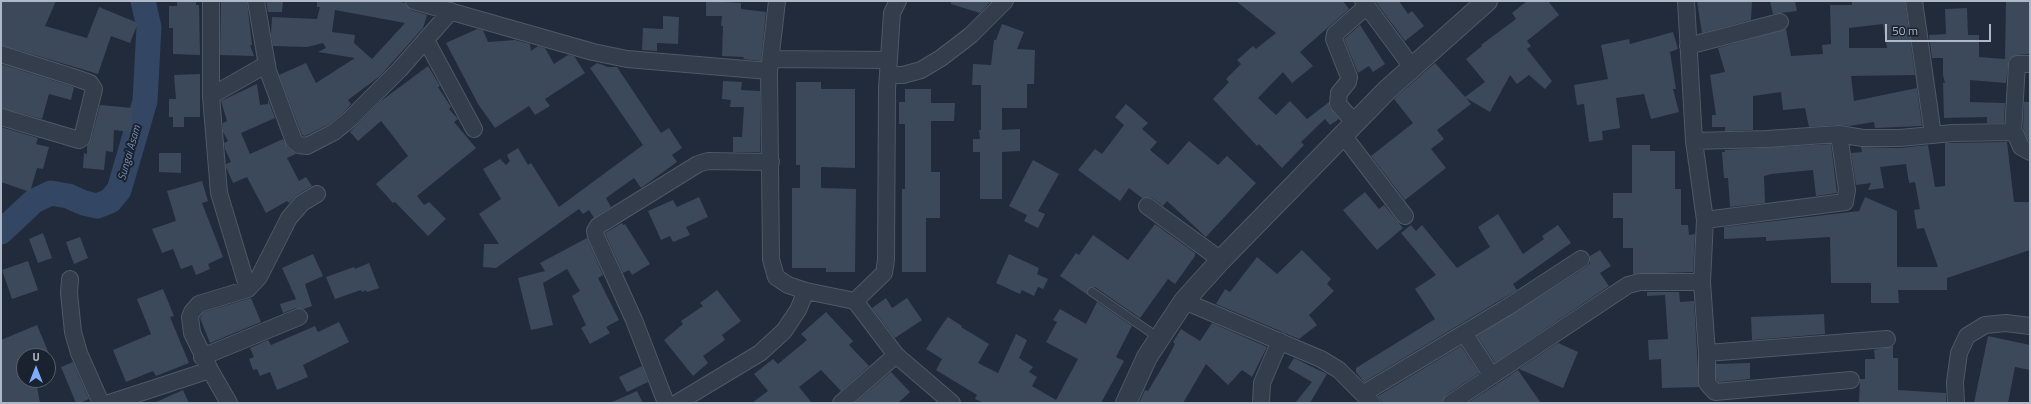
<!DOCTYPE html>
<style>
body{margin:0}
#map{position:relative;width:2031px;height:404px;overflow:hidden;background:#212b3b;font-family:"Titillium Web",sans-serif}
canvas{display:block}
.frame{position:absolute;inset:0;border:2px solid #afb8c7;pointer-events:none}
.north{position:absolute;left:16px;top:348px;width:40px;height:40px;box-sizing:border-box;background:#1a2230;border:1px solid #565e6c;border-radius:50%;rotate:0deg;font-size:11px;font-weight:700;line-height:16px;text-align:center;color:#afb8c7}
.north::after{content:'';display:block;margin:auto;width:14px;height:18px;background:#7facfc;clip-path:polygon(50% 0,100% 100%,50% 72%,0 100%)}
.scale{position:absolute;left:1885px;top:24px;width:106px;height:18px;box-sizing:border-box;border:2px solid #afb8c7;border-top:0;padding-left:5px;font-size:12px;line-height:14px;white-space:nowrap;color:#afb8c7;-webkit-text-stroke:3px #1a2230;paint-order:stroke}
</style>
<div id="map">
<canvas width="2031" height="404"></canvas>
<div class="frame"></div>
<div class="north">U</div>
<div class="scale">50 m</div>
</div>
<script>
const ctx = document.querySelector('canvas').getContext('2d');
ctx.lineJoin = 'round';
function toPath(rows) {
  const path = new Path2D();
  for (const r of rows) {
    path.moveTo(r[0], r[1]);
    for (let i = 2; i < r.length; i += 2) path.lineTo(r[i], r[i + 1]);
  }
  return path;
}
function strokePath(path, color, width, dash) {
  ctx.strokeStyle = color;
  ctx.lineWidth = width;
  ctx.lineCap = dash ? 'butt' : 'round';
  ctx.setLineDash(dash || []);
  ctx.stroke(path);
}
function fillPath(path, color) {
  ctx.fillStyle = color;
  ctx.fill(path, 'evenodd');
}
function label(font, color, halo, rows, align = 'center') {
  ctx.font = font + ' "Titillium Web",sans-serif';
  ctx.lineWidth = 4;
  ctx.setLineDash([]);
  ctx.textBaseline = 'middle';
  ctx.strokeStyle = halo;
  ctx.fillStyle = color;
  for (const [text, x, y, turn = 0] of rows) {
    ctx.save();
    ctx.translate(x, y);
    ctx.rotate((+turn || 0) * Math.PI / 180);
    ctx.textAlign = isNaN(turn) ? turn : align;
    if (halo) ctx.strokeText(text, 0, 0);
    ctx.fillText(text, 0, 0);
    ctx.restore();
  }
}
const river = toPath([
 [1,232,34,201,51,193,68,196,84,203,97,206,110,201,119,190,145,101,149,27,143,1]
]);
const building = toPath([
 [1,1,56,1,45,26,87,38,99,7,138,23,130,43,111,36,98,74,1,45],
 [177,1,196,1,196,5,199,5,200,55,173,54,173,28,169,28,169,6,177,6],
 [221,1,247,1,252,45,250,45,254,56,220,55],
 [266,1,283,1,282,12,268,12],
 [317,1,396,1,405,3,411,10,427,15,423,28,380,76,348,100,351,104,344,112,329,124,305,136,302,135,279,75,306,63,316,83,355,58,318,52,326,48,323,43,307,47,273,46,271,35,272,17,317,19,320,7,317,7],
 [335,10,405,23,372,59,354,43,355,35,332,32],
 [706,1,741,3,741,9,766,12,761,61,743,59,744,57,722,56,723,26,721,26,722,16,706,16],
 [951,1,991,1,980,13,951,4],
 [1236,1,1343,1,1349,9,1300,52,1313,66,1292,83,1283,72,1258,98,1276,115,1290,101,1307,119,1329,102,1329,107,1339,119,1330,125,1325,119,1301,142,1304,145,1282,168,1259,144,1257,146,1213,99,1229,82,1226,79,1241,64,1237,60,1253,46,1256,49,1276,33],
 [1375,1,1399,1,1408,14,1412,11,1424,26,1405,41],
 [1527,1,1548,1,1559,15,1527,41,1531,46,1527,49,1552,81,1545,89,1529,75,1517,84,1510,75,1490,112,1466,98,1471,104,1437,130,1444,139,1431,149,1446,168,1405,200,1371,156,1413,123,1394,99,1435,63,1465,97,1485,82,1466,59,1482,46,1481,45,1516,19,1512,13],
 [1697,1,1752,1,1751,20,1702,33],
 [1770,1,1795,1,1797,11,1773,14],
 [1852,1,1905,1,1915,75,1851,76,1854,101,1917,88,1922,126,1875,128,1874,122,1849,126,1838,125,1809,127,1805,108,1783,110,1781,92,1753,96,1753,130,1725,131,1725,127,1712,127,1712,115,1716,115,1710,75,1725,72,1718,48,1786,29,1791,56,1823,54,1822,45,1831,44,1830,5,1852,5],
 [1883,24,1887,48,1849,48,1849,28],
 [2006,1,2030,1,2030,54,2017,55,2009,59,2006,83,1970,80,1970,102,2005,103,2004,123,1987,123,1987,117,1944,118,1943,83,1945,83,1943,75,1943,58,1932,58,1929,35,1946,34,1945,9,1967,8,1968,35,1979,35,1979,57,2005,59],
 [663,16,679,17,678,44,657,43,657,51,642,50,643,28,663,29],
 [1002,24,1024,32,1017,49,1035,50,1034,84,1027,84,1027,108,1002,108,1002,130,1020,129,1020,151,1002,152,1002,199,980,199,980,152,973,152,973,139,980,139,979,130,981,130,981,85,972,85,973,64,991,65,994,40,996,40],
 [1360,25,1385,64,1373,72,1369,66,1358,73,1344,39],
 [477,29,483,30,488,42,515,40,530,44,531,51,538,46,545,48,554,64,568,55,574,56,585,73,545,99,550,106,535,115,529,106,495,128,478,104,446,43],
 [1673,32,1678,49,1670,52,1676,89,1673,89,1679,112,1651,119,1644,94,1616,98,1620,128,1602,131,1603,140,1589,142,1584,104,1577,105,1574,85,1608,79,1601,45,1629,39,1630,44],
 [597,63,608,67,617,67,661,133,669,128,682,148,672,155,677,162,641,188,634,178,606,198,611,207,594,218,589,210,583,214,579,209,496,268,483,267,484,244,499,244,479,214,501,199,483,169,500,159,506,165,510,161,507,155,518,148,528,165,531,163,559,207,643,145,590,68],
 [1,64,74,87,71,100,49,94,42,119,1,108],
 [428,66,440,86,438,87,451,107,449,109,458,119,454,122,476,148,417,196,424,205,429,202,446,219,428,236,395,202,393,203,376,184,408,156,393,136,381,121,358,141,350,132,381,101],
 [200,74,200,117,184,117,184,127,173,127,173,117,169,117,169,99,176,99,174,75],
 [723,81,742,82,741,90,760,91,760,152,733,152,733,137,742,137,744,107,730,107,731,100,722,99],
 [796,82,821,82,821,89,855,89,855,168,821,167,821,188,856,189,855,272,826,272,826,268,792,268,792,188,800,188,800,165,796,165],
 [257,84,260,105,268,104,268,99,275,118,241,133,250,154,283,139,288,148,296,154,287,158,299,181,306,177,312,186,297,195,289,203,287,201,266,213,247,177,233,183,226,167,226,164,231,162,225,149,224,143,228,141,223,132,223,123,227,121,221,101],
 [905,89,931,89,931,103,955,103,954,121,931,121,931,172,940,172,940,218,926,218,926,272,902,272,902,189,905,189,905,124,899,124,899,102,905,102],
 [2024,102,2030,102,2030,140,2028,140,2023,129],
 [1126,104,1148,123,1142,129,1157,142,1150,150,1168,165,1189,141,1218,165,1227,156,1256,183,1206,237,1167,201,1163,206,1152,198,1148,197,1142,198,1129,188,1120,201,1078,170,1095,149,1102,154,1124,125,1115,117],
 [100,105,133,108,131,132,114,130,113,152,106,151,104,170,83,168,84,153,87,154,87,146,91,140],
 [1,127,38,138,36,144,49,147,43,169,37,168,30,192,1,182],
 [2007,142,2014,202,2030,202,2030,250,1947,278,1947,290,1898,290,1899,303,1871,303,1871,283,1831,283,1830,237,1766,241,1766,237,1724,239,1724,227,1859,211,1865,197,1897,211,1897,267,1938,267,1924,228,1917,229,1914,210,1920,209,1915,182,1909,183,1906,164,1880,167,1884,188,1868,190,1871,183,1856,185,1851,153,1862,152,1861,147,1900,148,1928,145,1935,187,1945,186,1945,143],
 [1831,144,1837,193,1816,196,1813,170,1771,174,1764,176,1765,203,1730,207,1728,178,1724,178,1722,152,1725,152,1725,150],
 [1632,145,1650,145,1650,151,1675,151,1675,189,1681,189,1681,225,1688,225,1689,235,1695,234,1693,272,1633,274,1633,248,1623,248,1623,218,1613,218,1613,193,1632,193],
 [159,153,181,153,181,173,159,172],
 [1033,160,1059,174,1038,211,1045,214,1038,228,1024,221,1027,215,1009,206],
 [202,181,208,201,202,203,223,257,208,264,210,269,196,275,192,265,181,269,173,249,162,253,152,229,176,221,167,191],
 [1365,192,1379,209,1384,205,1403,228,1377,250,1343,210],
 [699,197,708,217,686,227,690,235,673,242,670,236,661,240,648,211,673,200,677,207],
 [1498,214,1523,254,1544,239,1542,236,1558,225,1571,243,1513,284,1517,290,1364,382,1356,372,1356,368,1435,319,1415,289,1436,275,1401,233,1411,225,1416,231,1422,225,1457,268,1490,247,1478,227],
 [622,223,623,225,625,224,650,264,632,275,629,270,623,273,605,233],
 [1155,224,1195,253,1195,256,1175,284,1168,279,1140,318,1095,287,1088,289,1088,295,1060,276,1076,253,1079,255,1093,235,1128,260],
 [43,233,52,258,38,263,29,239],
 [80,237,88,258,74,264,66,242],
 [587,238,603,275,598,278,619,320,606,327,610,333,590,344,581,328,586,325,572,296,580,291,567,269,543,283,553,325,531,330,518,278,545,271,540,263],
 [1302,250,1331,279,1327,284,1334,291,1309,315,1317,325,1299,339,1216,304,1225,289,1230,292,1257,257,1277,274],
 [1600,250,1611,266,1600,273,1609,286,1495,363,1477,336,1586,267,1590,263,1590,256],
 [313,254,323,276,305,284,312,306,304,309,296,308,283,313,280,304,296,299,282,268],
 [1009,254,1039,268,1037,274,1048,279,1043,289,1038,287,1034,296,1022,290,1020,294,996,283],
 [28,261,38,290,12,299,2,270],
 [369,263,379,288,367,292,366,290,362,292,361,290,335,299,326,277,354,267,355,269],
 [163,289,174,316,170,317,189,363,156,376,153,371,126,382,113,350,151,334,137,299],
 [717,290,741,321,722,335,725,340,703,356,708,363,693,376,664,340,683,324,681,321,703,306,700,303],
 [1647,292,1679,292,1680,302,1694,301,1699,387,1662,388,1661,359,1649,360,1648,340,1668,339,1665,295,1647,296],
 [251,298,261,322,210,343,200,318,204,312],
 [886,298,892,308,907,298,922,320,895,338,872,308],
 [1097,302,1132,326,1116,357,1124,361,1101,403,984,403,975,399,977,395,936,370,942,359,926,349,944,322,948,317,962,326,961,327,989,344,978,363,998,373,1016,334,1027,340,1019,358,1033,367,1029,372,1037,377,1032,386,1056,400,1078,359,1046,342,1057,322,1053,320,1060,309,1086,324],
 [826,312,853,341,849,345,869,366,841,391,821,370,799,387,812,403,752,403,768,391,754,374,773,359,778,364,807,340,801,334],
 [1824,314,1825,334,1752,340,1751,317],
 [339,322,349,342,303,365,308,377,277,390,270,372,260,376,257,369,253,370,249,359,254,357,250,348,268,340,271,345,315,326,318,332],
 [1212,323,1267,347,1252,377,1242,370,1228,385,1206,364,1183,403,1139,403,1145,390,1148,391,1166,361,1175,344,1173,342,1181,329,1200,341],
 [37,325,50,356,24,356,24,383,36,381,40,403,1,403,1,340],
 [1988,336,2030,345,2030,370,2015,367,2008,403,1974,403],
 [1558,343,1578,352,1563,388,1519,369],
 [1461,346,1479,373,1446,395,1442,403,1383,403,1378,396],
 [1893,346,1893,358,1898,358,1898,390,1946,393,1946,403,1859,403,1860,379,1865,379,1865,359,1875,359,1874,350],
 [1294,358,1327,374,1310,403,1295,403,1312,382,1288,368],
 [73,362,89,399,80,403,76,403,61,367],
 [1750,363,1750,379,1719,382,1716,379,1716,364],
 [642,366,648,382,627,392,619,377],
 [1518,370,1541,403,1468,403,1497,384],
 [891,372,910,392,898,403,855,403],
 [183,390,189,403,154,403],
 [637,391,643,403,610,403]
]);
const service = toPath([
 [1092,292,1159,338]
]);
const minor = toPath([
 [211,1,211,96,219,193,248,289],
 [256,1,268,71,294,141,299,145,307,146,334,132,350,119,400,69,451,11],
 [414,1,593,52,627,59,769,71],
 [777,1,769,71,771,259,776,277,788,285,806,291,855,301,896,355,952,403],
 [1363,1,1412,67],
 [1686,1,1694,141,1705,220,1702,282,1707,353,1707,383,1715,392,1851,380],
 [1914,1,1933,135],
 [426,40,474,129],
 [1688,46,1780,22],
 [1,54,76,78,90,83,94,89,82,138,79,140,1,117],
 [771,59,889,60],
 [888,75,903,75,921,70,941,58,971,35,1005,1],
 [211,96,267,64],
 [1355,123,1338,104,1339,93,1348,82,1349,77,1334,39,1335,34,1367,6],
 [2013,132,2017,64,2030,64],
 [1343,135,1405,216],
 [1694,141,1767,139,1839,134,1863,138,1900,138,1953,133,2010,132,2016,135,2021,147,2030,152],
 [1147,206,1221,260],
 [1705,220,1845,202,1847,190,1839,134],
 [70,279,69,293,73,332,79,353,101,403],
 [855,301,884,273,886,260,887,89,892,13,898,1],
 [1184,301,1321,359,1339,370,1372,403],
 [1464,333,1492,376],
 [1707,353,1887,339],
 [202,357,299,317],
 [210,370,192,333,190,317,192,312,199,304,248,289,259,277,289,218,302,203,317,194],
 [1364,393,1506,308,1581,259],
 [109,403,210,370,229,403],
 [666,403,634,320,596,236,595,231,598,226,698,164,708,161,771,162],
 [677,403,760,353,784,331,798,310,806,291],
 [841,403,896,355],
 [1261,403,1262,383,1280,341],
 [1451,403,1628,285,1640,282,1702,282],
 [1956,403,1955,382,1959,353,1967,336,1985,325,2006,323,2030,326]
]);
const tertiary = toPath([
 [1126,403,1147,357,1184,301,1221,260,1387,90,1487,1]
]);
const waterNames = [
 ["Sungai Asam",130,153,-74]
];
strokePath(river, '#334663', 25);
fillPath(building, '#3c495b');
strokePath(service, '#4f5866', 10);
strokePath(minor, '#4f5866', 18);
strokePath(tertiary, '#4f5866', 22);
strokePath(service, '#343d4b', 8);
strokePath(minor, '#343d4b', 16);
strokePath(tertiary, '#343d4b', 20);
label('italic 11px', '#758eb1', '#1a2230', waterNames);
</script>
